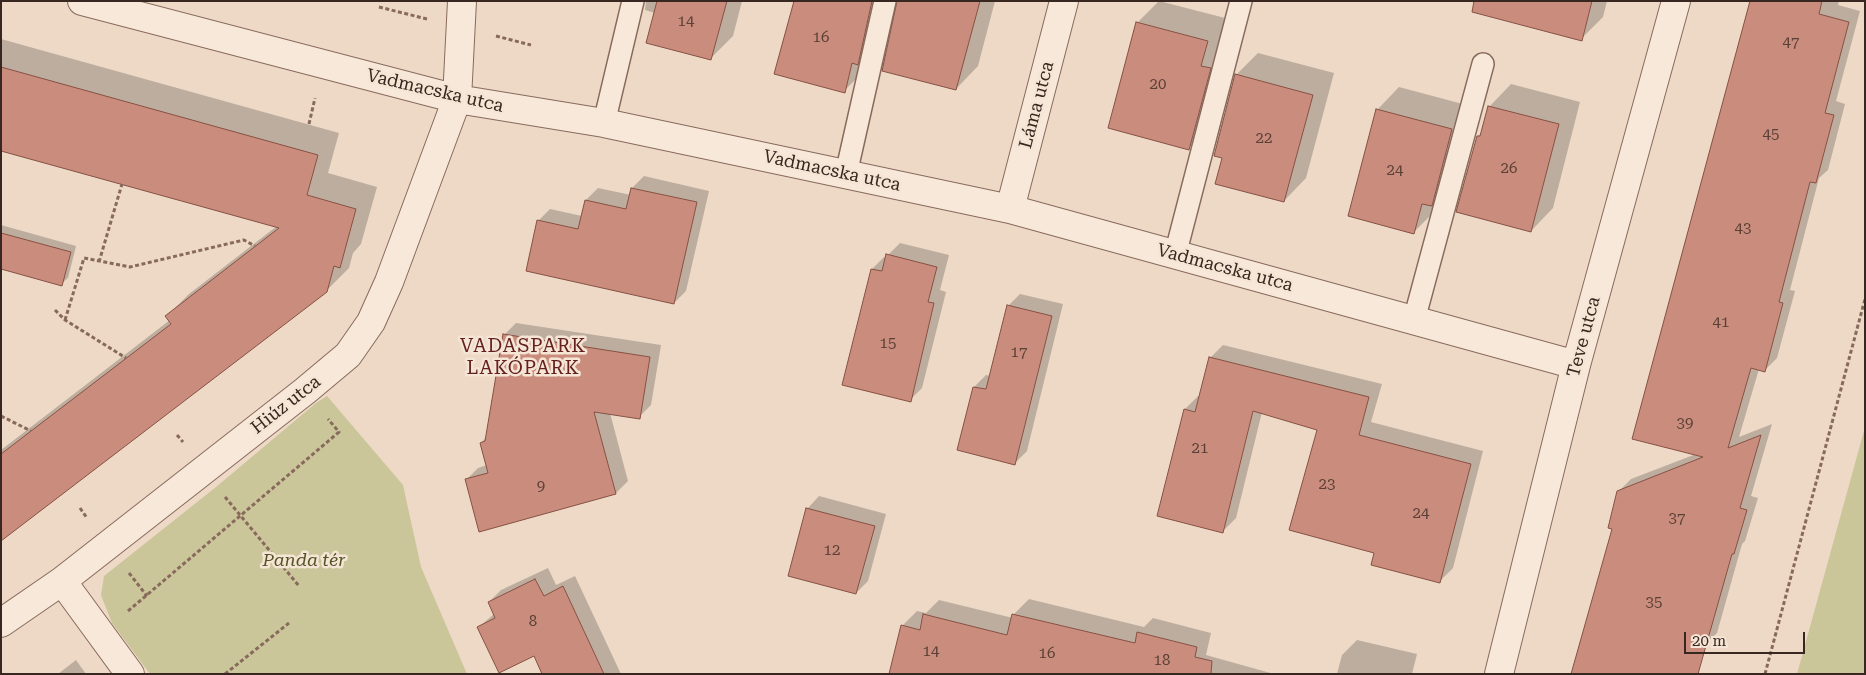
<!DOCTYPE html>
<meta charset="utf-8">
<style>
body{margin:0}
#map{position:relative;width:1866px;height:675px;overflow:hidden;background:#edd9c6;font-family:"Roboto Serif",serif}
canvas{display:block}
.frame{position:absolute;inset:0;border:2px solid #382620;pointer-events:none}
.scale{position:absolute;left:1684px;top:632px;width:121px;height:22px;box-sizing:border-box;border:2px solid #382620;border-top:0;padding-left:6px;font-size:15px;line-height:18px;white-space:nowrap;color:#382620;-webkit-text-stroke:4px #f5e5d5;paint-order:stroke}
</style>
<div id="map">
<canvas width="1866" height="675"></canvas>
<div class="frame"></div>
<div class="scale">20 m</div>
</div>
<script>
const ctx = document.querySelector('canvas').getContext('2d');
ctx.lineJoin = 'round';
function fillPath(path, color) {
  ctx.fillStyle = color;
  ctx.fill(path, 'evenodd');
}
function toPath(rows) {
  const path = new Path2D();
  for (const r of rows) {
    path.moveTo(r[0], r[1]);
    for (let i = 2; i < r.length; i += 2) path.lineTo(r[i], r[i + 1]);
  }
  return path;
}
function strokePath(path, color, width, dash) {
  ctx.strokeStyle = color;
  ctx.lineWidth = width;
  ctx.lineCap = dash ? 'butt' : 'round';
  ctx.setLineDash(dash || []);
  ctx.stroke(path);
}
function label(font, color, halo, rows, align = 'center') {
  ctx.font = font + ' "Roboto Serif",serif';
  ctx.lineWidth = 5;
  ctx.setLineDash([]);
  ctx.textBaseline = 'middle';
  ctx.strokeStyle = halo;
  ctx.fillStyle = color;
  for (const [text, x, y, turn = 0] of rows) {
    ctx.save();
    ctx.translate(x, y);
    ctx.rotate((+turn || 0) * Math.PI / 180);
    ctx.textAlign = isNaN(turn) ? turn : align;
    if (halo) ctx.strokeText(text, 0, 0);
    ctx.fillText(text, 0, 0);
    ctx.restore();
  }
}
const green = toPath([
 [327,396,403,485,421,567,467,674,150,674,112,623,101,595,104,576,216,487,316,403],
 [1865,427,1865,674,1797,674]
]);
const shadow = toPath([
 [646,1,742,1,733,36,711,58,655,13,645,10],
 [795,1,889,1,866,69,844,91],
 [898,1,995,1,978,66,956,89],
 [1159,1,1229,19,1211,126,1189,148,1137,23],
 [1481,1,1607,1,1603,17,1581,39],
 [1751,1,1839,1,1838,5,1860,11,1836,101,1845,104,1828,170,1819,178,1790,290,1795,291,1777,358,1765,370,1759,369,1739,437,1772,424,1751,496,1758,498,1745,541,1742,544,1717,633,1705,644,1613,528,1618,492,1631,479,1696,454],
 [1,39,339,133,328,173,377,187,361,244,353,253,349,268,326,291,1,540,1,450,170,320,167,316,189,294,277,226,1,149],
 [1258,53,1334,73,1306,178,1284,201,1224,157,1236,75],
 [1511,84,1580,102,1553,208,1531,231,1478,136,1483,132,1489,107],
 [1399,87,1474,107,1436,210,1414,232,1377,110],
 [644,176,709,191,686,291,674,303,538,221,550,209,582,216,586,200,598,188,631,195,632,188],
 [1,225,76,246,68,278,61,284,1,268],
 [900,243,949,255,940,290,946,292,922,388,910,400,872,269,884,257,887,258,888,255],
 [1020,294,1063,304,1027,451,1015,463,959,449,974,387,986,375,991,376,1008,306],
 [516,323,661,345,651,405,639,417,610,413,628,481,616,493,480,530,466,480,478,468,487,465,481,443,487,436,504,335],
 [1223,345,1382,384,1371,422,1483,451,1453,568,1439,582,1375,553,1318,429,1262,412,1236,518,1223,531,1185,409,1198,396,1200,396,1210,358],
 [819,496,886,514,868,581,856,593,790,575,808,508],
 [548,568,556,585,575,576,621,674,544,674,535,654,479,627,495,613,489,602,501,590],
 [1029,599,1144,627,1153,618,1211,633,1206,655,1274,674,890,674,902,626,917,611,926,613,939,600,1013,618,1014,614],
 [1357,640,1417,654,1412,674,1337,674,1342,655],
 [76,660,86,674,58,674]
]);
const building = toPath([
 [657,1,727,1,711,60,646,43,657,1],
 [794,1,872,1,858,65,852,63,845,93,774,74,794,1],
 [897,1,980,1,956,90,882,71,897,1],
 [1474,1,1592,1,1582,41,1472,12,1474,1],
 [1750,1,1822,1,1819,14,1849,22,1825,113,1834,115,1816,183,1810,182,1779,302,1783,303,1765,372,1751,368,1728,448,1761,435,1740,508,1747,510,1734,554,1732,554,1698,674,1571,674,1612,529,1608,528,1617,491,1703,457,1632,439,1750,1],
 [1136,22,1208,41,1201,66,1211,68,1189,150,1108,128,1136,22],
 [1,67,318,155,307,195,356,209,340,268,334,266,327,292,1,541,1,454,171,324,165,316,279,228,1,151,1,67],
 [1235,74,1313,95,1284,202,1215,184,1222,158,1214,156,1235,74],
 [1488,106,1559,124,1531,232,1456,212,1477,136,1480,136,1488,106],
 [1376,109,1452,129,1432,206,1422,204,1414,234,1348,216,1376,109],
 [631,188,697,202,674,304,526,271,537,220,578,229,585,200,626,209,631,188],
 [1,233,71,252,62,286,1,269,1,233],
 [886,254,937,267,928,302,934,303,911,402,842,385,871,269,882,271,886,254],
 [1007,305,1052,316,1015,465,957,450,973,387,986,389,1007,305],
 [503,334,650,357,640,419,594,412,616,494,479,532,465,479,488,473,480,443,485,441,503,334],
 [1209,357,1369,397,1359,435,1471,464,1440,583,1371,565,1374,553,1289,530,1317,430,1253,411,1223,533,1157,516,1184,409,1195,412,1209,357],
 [806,508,875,526,856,594,788,576,806,508],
 [535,579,544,596,563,586,604,674,542,674,534,656,499,673,477,627,495,618,488,602,535,579],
 [923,614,1007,635,1012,614,1135,643,1137,632,1197,647,1195,657,1212,661,1211,674,889,674,901,625,920,630,923,614]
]);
const path = toPath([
 [379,7,427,19],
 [496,36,531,45],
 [309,124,315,98],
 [99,262,122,184],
 [55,310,65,320,126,358],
 [65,320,84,258,130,267,244,240,255,246],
 [1,416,31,431],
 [177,435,183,442],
 [225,497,299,586],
 [80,508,87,518],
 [129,573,147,596],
 [128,611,339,432,328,419],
 [225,674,289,623],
 [1765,674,1865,299]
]);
const lane = toPath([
 [604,123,633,1],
 [846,174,885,1],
 [1175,255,1241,1],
 [1414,320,1483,64]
]);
const street = toPath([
 [82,1,457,99,604,123,1010,209,1576,365],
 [1010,209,1064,1],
 [62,581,130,674],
 [1,623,62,581,305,391,348,355,371,322,389,282,457,99,462,1],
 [1499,674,1576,365,1676,1]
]);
const numberNames = [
 ["14",686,22],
 ["16",821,38],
 ["47",1791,43],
 ["20",1158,85],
 ["45",1771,135],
 ["22",1264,139],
 ["26",1509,169],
 ["24",1395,171],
 ["43",1743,229],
 ["41",1721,323],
 ["15",888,344],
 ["17",1019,353],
 ["39",1685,424],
 ["21",1200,449],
 ["23",1327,485],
 ["9",541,487],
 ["24",1421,514],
 ["37",1677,519],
 ["12",832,551],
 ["35",1654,603],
 ["8",533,622],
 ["14",931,652],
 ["16",1047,654],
 ["18",1162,661]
];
const streetNames = [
 ["Vadmacska utca",435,91,13],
 ["Láma utca",1037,105,-75],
 ["Vadmacska utca",832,171,12],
 ["Vadmacska utca",1225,268,15],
 ["Teve utca",1584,337,-75],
 ["Hiúz utca",286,405,-38]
];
const parkNames = [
 ["Panda tér",304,561]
];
const neighbourhoodNames = [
 ["VADASPARK",523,346],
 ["LAKÓPARK",523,368]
];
fillPath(green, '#cbc69a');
fillPath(shadow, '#0003');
fillPath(building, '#ca8d7d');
strokePath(building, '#865043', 1);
strokePath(lane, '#886a5c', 24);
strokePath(street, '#886a5c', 30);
strokePath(path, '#886a5c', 3, [4, 2.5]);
strokePath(lane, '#f8e8d9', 21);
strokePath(street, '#f8e8d9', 28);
label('15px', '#5c4037', null, numberNames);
label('18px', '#382620', '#f5e5d5', streetNames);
label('italic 18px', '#525427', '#f5e5d5', parkNames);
ctx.letterSpacing = '1px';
label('19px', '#642120', '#f5e5d5', neighbourhoodNames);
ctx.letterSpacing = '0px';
</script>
